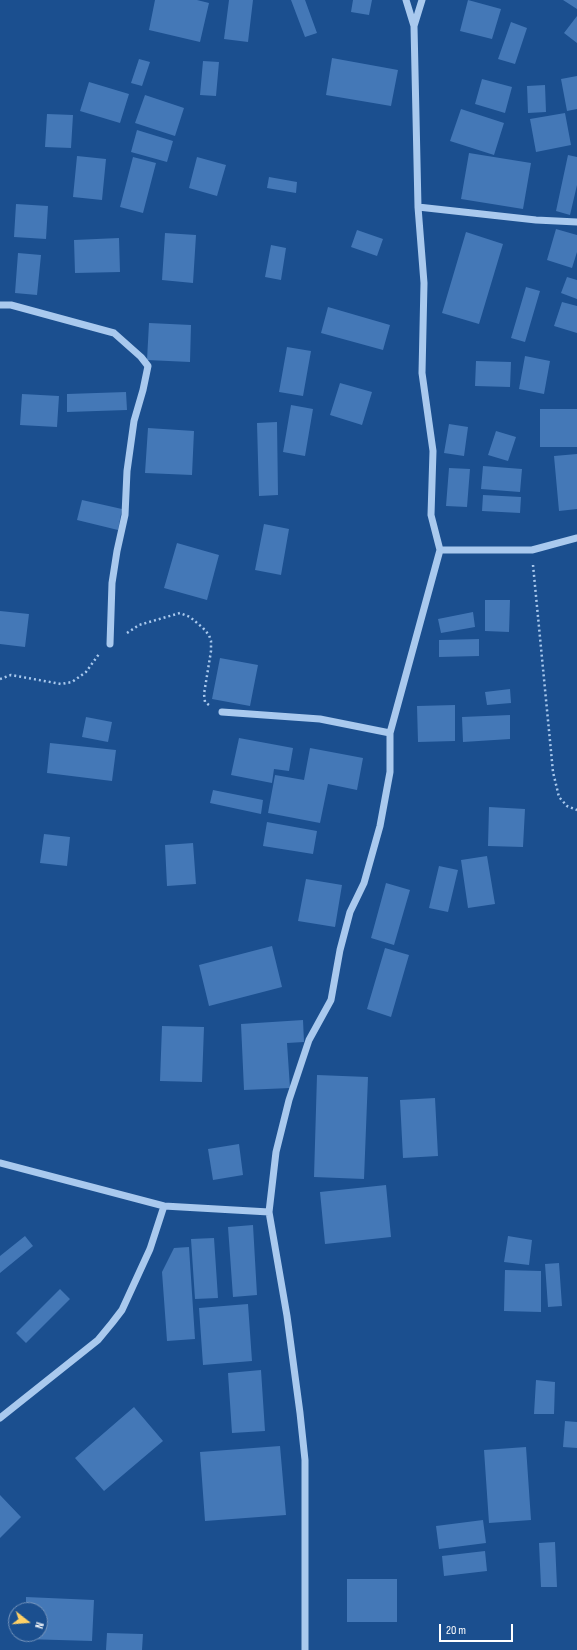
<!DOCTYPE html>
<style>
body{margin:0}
#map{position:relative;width:577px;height:1650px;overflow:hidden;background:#1b4f8f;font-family:"Sofia Sans Condensed",sans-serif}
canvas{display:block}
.north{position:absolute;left:8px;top:1602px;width:40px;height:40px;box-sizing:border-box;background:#1b4f8f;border:1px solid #7695bc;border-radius:50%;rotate:107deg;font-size:11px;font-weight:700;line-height:16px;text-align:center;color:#fff}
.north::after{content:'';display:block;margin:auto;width:14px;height:18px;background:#ffd166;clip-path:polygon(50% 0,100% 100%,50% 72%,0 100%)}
.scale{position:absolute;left:439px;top:1624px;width:74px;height:18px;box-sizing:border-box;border:2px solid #fff;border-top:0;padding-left:5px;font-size:12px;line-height:14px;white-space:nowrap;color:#fff;-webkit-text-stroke:3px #1b4f8f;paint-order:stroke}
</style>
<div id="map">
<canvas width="577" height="1650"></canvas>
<div class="north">N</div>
<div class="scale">20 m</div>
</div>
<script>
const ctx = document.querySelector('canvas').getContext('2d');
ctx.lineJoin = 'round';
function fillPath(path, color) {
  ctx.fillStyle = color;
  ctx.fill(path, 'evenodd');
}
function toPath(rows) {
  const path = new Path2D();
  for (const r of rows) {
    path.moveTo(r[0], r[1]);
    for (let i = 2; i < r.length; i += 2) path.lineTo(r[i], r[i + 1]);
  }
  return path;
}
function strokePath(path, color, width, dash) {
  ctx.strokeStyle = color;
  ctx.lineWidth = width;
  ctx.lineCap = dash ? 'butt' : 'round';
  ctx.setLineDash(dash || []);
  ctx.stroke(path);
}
const building = toPath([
 [155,0,197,0,209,3,200,42,149,30],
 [229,0,253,0,248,42,224,39],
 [291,0,305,0,317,33,305,37],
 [353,0,372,0,369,15,351,12],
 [468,0,501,9,492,39,460,31],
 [563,0,577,0,577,9],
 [577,16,577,43,564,33],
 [511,22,527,28,515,64,498,59],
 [332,58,398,70,391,106,326,95],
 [139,59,150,62,142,86,131,83],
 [203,61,219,62,216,96,200,95],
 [577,76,577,109,567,111,561,79],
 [482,79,512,87,505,113,475,104],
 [89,82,129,94,120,123,80,111],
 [545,85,546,112,528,113,527,86],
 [145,95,184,108,175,136,135,123],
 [461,109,504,123,494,155,450,141],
 [565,113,571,145,536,152,530,119],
 [47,114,73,115,71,148,45,147],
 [137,130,173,141,167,162,131,152],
 [469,153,531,163,523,209,461,199],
 [568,155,577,157,577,185,570,215,556,211],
 [77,156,106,159,102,200,73,197],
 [133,157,156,163,143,213,120,207],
 [197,157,226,165,217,196,189,188],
 [269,177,297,182,296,193,267,188],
 [16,204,48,206,46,239,14,237],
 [556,229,577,235,577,252,572,268,547,260],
 [357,230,383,239,377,256,351,247],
 [466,232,503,244,479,324,442,313],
 [165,233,196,235,193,283,162,280],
 [119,238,120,272,75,273,74,240],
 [271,245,286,248,281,280,265,277],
 [18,253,41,255,37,295,15,293],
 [567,277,577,280,577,299,561,293],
 [526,287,540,291,525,342,511,338],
 [562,302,577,306,577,333,554,326],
 [328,307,390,325,383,350,321,333],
 [149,323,191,325,190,362,147,360],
 [287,347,311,351,303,396,279,392],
 [525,356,550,361,544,394,519,389],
 [476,361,511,362,510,387,475,386],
 [340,383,372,392,362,425,330,415],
 [126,392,127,410,67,412,67,394],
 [22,394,59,396,57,427,20,425],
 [291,405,313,409,305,456,283,452],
 [540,409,577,409,577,447,540,447],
 [277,422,278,495,259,496,257,423],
 [449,424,468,427,464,456,444,453],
 [148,428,194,431,192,475,145,473],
 [496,431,516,437,508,461,488,455],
 [577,454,577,509,559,511,554,456],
 [483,466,522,469,520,492,481,489],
 [449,468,470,469,467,507,446,506],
 [483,495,521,497,520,513,482,511],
 [82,500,122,509,118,530,77,520],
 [264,524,289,529,281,575,255,570],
 [177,543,219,555,207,600,164,588],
 [485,600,510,600,509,632,485,631],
 [0,611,29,614,25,647,0,644],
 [473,612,475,627,441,633,438,619],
 [479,639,479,656,439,657,439,640],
 [220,658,258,665,250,706,212,699],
 [510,689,511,703,487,705,485,692],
 [455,705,455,741,418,742,417,706],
 [510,715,510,739,463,742,462,717],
 [86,717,112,722,108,742,82,737],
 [239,738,293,748,289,771,274,769,272,783,231,775],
 [50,743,116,750,112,781,47,773],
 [310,748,363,758,357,790,328,784,320,823,268,813,275,775,304,780],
 [213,790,263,800,261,814,210,803],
 [489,807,525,809,523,847,488,846],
 [267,822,317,831,313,854,263,846],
 [44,834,70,837,67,866,40,863],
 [193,843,196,884,167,886,165,845],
 [487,856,495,904,468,908,461,860],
 [439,866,458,870,448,912,429,908],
 [306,879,342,885,335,927,298,921],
 [386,883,410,890,394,945,371,938],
 [272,946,282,987,209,1006,199,965],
 [385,948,409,955,391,1017,367,1009],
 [303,1020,304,1042,287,1043,290,1088,244,1090,241,1024],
 [162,1026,204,1027,202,1082,160,1081],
 [317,1075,368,1077,364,1179,314,1177],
 [435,1098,438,1156,403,1158,400,1100],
 [239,1144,243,1175,213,1180,208,1149],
 [386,1185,391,1237,325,1244,320,1192],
 [253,1225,257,1295,233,1297,228,1227],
 [25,1236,33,1246,0,1273,0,1256],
 [508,1236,532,1240,529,1265,504,1262],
 [214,1238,218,1298,195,1299,191,1239],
 [189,1247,195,1339,167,1341,162,1272,174,1248],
 [559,1263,562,1306,548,1307,545,1264],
 [505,1270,541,1271,541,1312,504,1311],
 [60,1289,70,1299,26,1343,16,1333],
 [248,1304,252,1361,203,1365,199,1308],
 [261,1370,265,1431,232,1433,228,1373],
 [536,1380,555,1382,554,1414,534,1414],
 [134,1407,163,1441,104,1491,75,1458],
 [565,1421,577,1422,577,1448,563,1447],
 [280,1446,286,1515,205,1521,200,1452],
 [526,1447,531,1520,489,1523,484,1450],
 [0,1495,21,1517,0,1538],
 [483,1520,486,1543,439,1549,436,1526],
 [555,1542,557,1587,541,1587,539,1543],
 [485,1551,487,1571,444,1576,442,1556],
 [347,1579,397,1579,397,1622,347,1622],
 [26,1597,94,1600,92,1641,25,1639,25,1634,40,1634,40,1610,26,1610],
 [107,1633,143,1634,142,1650,106,1650]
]);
const path = toPath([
 [533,565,553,772,559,797,567,806,577,810],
 [127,633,139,625,180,613,190,617,203,628,209,635,211,641,211,651,204,694,205,702,209,705],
 [0,679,11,675,61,684,72,682,86,672,99,654]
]);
const minor = toPath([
 [406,0,414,26],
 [418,207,536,220,577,222],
 [0,305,11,305,114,333,141,357,148,366,143,390,134,421,127,471,125,515,117,551,112,583,110,644],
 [440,550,532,550,577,538],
 [222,712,320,719,390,733],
 [0,1163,164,1206,269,1212,276,1152,289,1100,309,1040,331,1000,340,950,350,912,364,883,380,826,390,772,390,733,440,550,431,515,433,451,422,373,424,283,418,207,414,26,422,0],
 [269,1212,287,1316,300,1413,305,1460,305,1650],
 [0,1418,98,1340,112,1323,122,1310,150,1249,164,1206]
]);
fillPath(building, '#4478b7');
strokePath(path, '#a9c9ee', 2.5, [2, 3]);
strokePath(minor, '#a9c9ee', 7);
</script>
